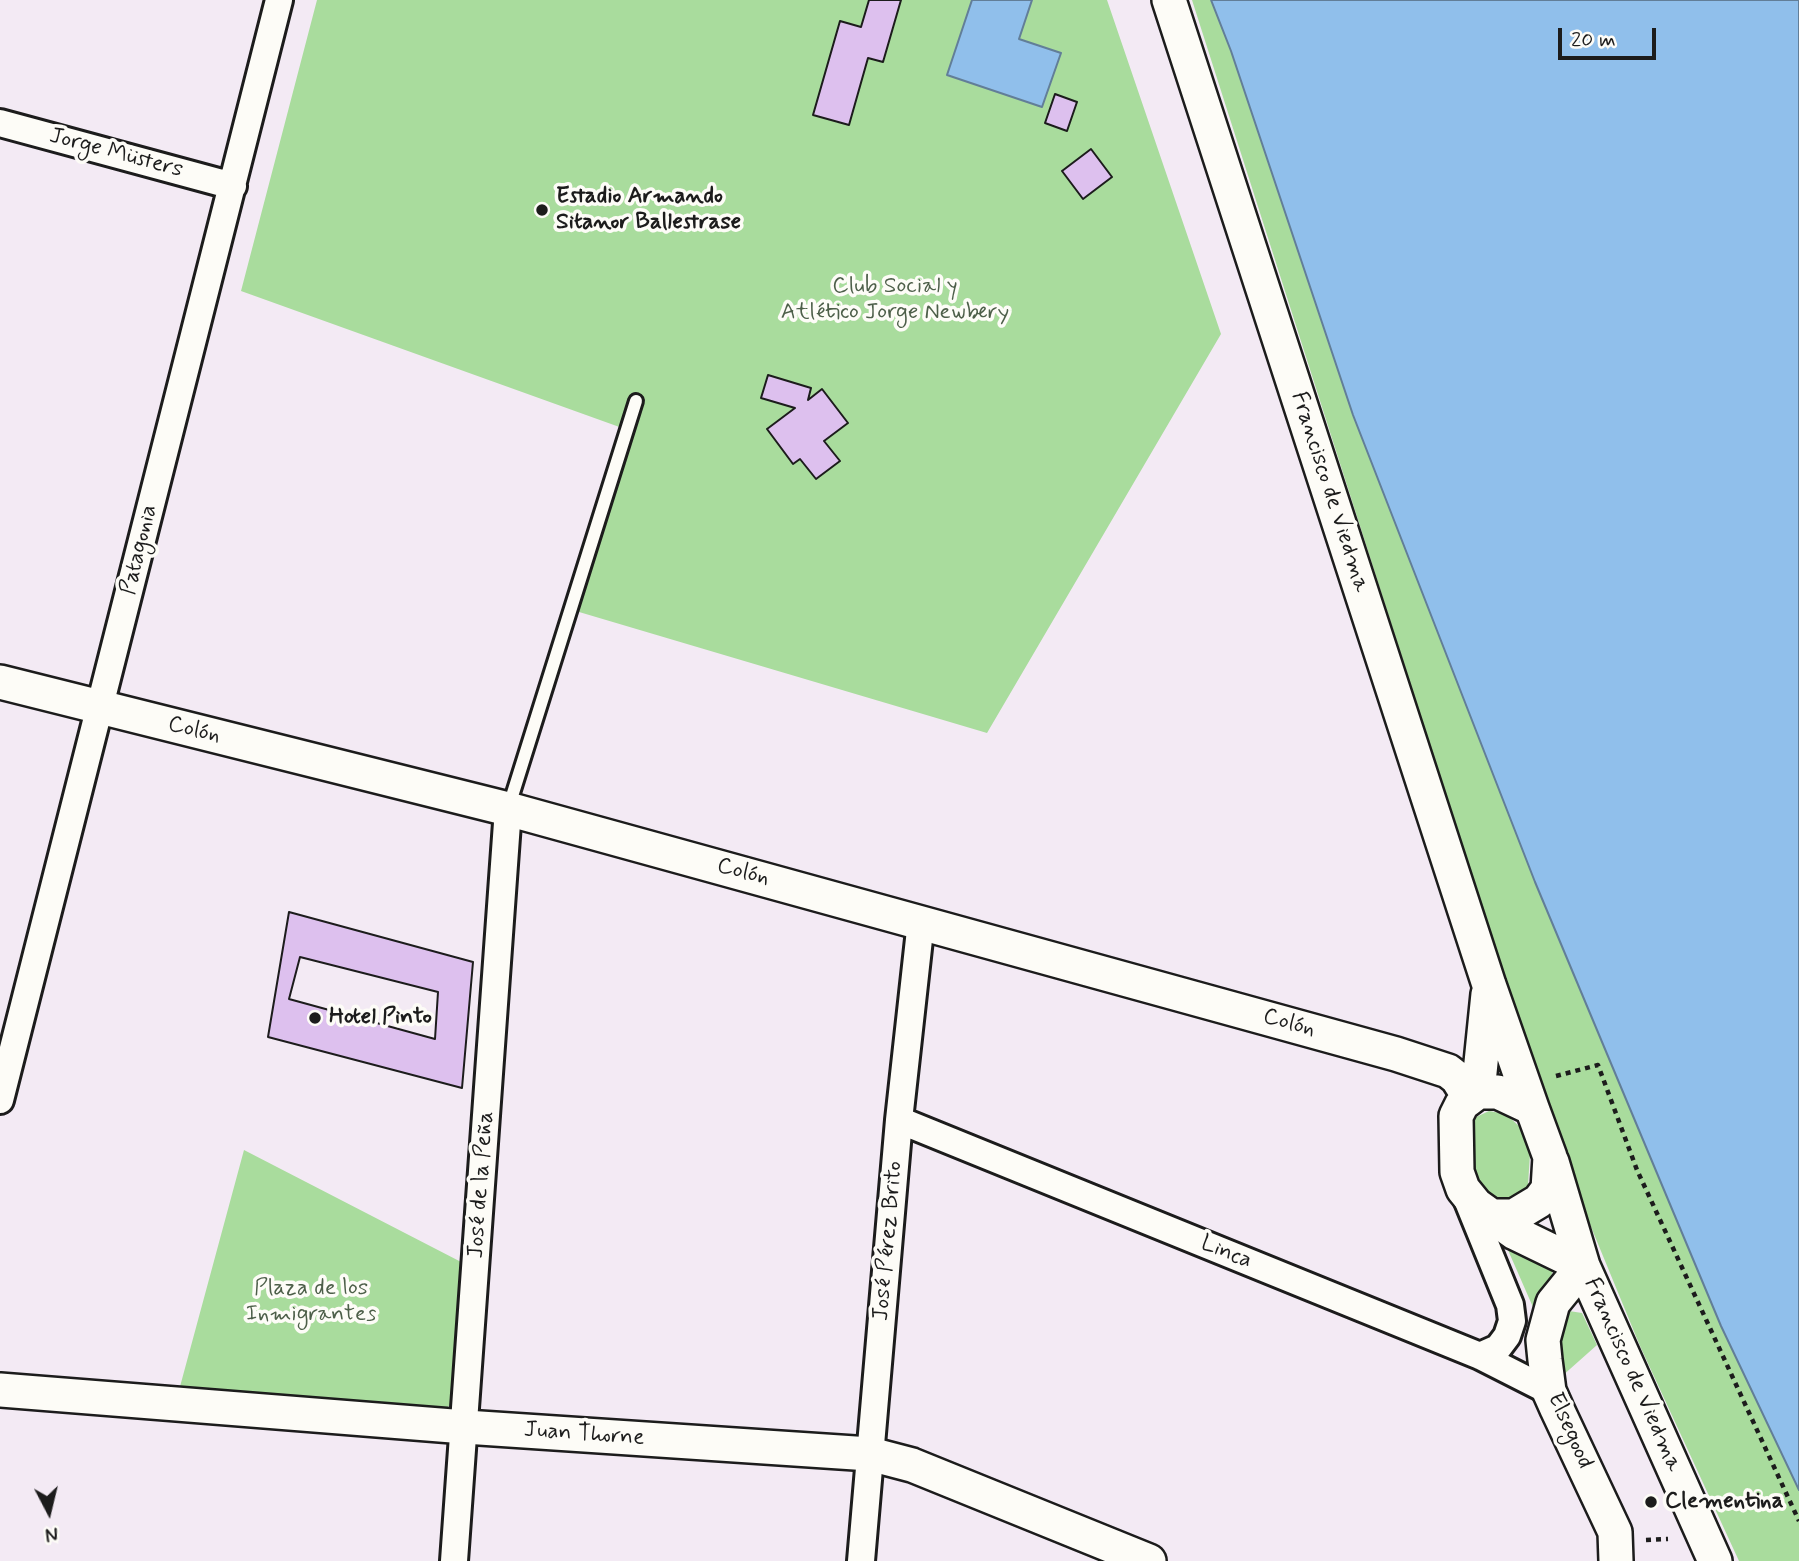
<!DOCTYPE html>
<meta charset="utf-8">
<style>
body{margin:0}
#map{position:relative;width:1799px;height:1561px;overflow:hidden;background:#f3eaf4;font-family:Mynerve,sans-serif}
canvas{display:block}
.north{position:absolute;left:14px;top:1477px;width:70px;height:70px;-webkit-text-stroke:5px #fdfcf7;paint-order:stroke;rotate:173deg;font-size:19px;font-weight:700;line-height:28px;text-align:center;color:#1c1c1c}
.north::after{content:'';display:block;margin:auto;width:24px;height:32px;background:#1c1c1c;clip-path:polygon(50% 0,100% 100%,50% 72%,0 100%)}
.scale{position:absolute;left:1558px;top:28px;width:98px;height:32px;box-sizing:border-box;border:4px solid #1c1c1c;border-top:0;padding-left:9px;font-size:21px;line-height:24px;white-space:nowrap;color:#1c1c1c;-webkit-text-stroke:5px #fdfcf7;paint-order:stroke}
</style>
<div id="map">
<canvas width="1799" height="1561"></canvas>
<div class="north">N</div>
<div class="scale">20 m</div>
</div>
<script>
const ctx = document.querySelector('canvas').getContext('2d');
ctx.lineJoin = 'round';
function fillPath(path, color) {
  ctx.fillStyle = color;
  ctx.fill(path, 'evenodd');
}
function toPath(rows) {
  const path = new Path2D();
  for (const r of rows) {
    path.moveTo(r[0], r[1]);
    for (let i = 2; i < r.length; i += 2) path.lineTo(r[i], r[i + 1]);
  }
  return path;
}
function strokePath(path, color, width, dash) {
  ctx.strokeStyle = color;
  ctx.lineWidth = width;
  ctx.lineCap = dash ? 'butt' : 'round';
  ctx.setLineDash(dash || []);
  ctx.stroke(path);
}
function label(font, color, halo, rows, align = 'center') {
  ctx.font = font + ' Mynerve,sans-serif';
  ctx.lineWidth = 7;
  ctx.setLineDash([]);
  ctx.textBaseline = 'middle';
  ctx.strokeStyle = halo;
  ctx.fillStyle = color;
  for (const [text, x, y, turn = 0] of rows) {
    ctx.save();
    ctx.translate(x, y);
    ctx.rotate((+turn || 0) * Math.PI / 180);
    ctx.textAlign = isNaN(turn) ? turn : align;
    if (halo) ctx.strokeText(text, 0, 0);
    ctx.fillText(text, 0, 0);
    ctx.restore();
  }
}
const green = toPath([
 [317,0,1107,0,1221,334,987,733,569,609,625,429,241,291],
 [1192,0,1211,0,1231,51,1353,415,1535,882,1721,1326,1799,1490,1799,1561,1739,1561,1640,1346,1559,1149],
 [1489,1111,1506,1114,1521,1128,1530,1154,1528,1185,1520,1194,1505,1199,1492,1197,1482,1190,1469,1168,1472,1119],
 [244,1150,465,1264,455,1392,450,1405,442,1412,178,1394],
 [1504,1241,1553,1271,1536,1314],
 [1569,1311,1582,1313,1597,1345,1561,1377,1556,1328]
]);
const water = toPath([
 [972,0,1032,0,1019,39,1061,53,1042,107,947,75,972,0],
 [1211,0,1799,0,1799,1490,1721,1326,1535,882,1353,415,1231,51,1211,0]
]);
const building = toPath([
 [869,0,901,0,883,62,868,58,849,125,813,115,840,21,861,27,869,0],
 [1055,94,1077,102,1067,131,1045,123,1055,94],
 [1091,149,1112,177,1083,199,1062,171,1091,149],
 [768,375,811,388,808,400,822,389,848,423,824,441,840,461,816,479,800,459,793,464,767,429,795,408,761,398,768,375],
 [289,912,473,962,462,1088,268,1037,289,912],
 [300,957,438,992,435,1039,289,999,300,957]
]);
const path = toPath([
 [1556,1076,1598,1065,1637,1170,1799,1521],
 [1646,1540,1668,1539]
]);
const service = toPath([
 [508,809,636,401]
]);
const minor = toPath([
 [0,123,233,186],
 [0,1100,279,0],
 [899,1120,1480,1356,1549,1391],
 [1465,1194,1510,1305,1512,1321,1507,1336,1498,1348,1480,1356],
 [454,1561,508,809],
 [861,1561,899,1120,921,921]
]);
const tertiary = toPath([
 [1169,0,1489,985,1532,1108],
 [0,682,508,809,1396,1054,1448,1071,1457,1078,1469,1097],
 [1478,1092,1488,994],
 [1552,1162,1583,1266,1715,1561],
 [1495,1216,1514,1216,1539,1201,1548,1189,1550,1157,1532,1108,1498,1092,1478,1092,1462,1104,1456,1116,1457,1172,1463,1189,1476,1205,1515,1233,1583,1266],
 [1583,1266,1553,1303,1543,1340,1545,1360,1549,1391,1557,1409,1615,1532,1616,1561],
 [0,1390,465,1427,870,1454,912,1465,1149,1561]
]);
const markers = [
 [542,210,7,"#1c1c1c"],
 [315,1018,7,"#1c1c1c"],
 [1651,1502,7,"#1c1c1c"]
];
const streetNames = [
 ["Jorge Müsters",116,154,15],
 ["Francisco de Viedma",1329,492,72],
 ["Patagonia",140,550,-76],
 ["Colón",194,731,14],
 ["Colón",743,873,15],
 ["Colón",1289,1024,16],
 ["José de la Peña",482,1185,-86],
 ["José Pérez Brito",889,1241,-85],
 ["Linca",1226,1253,22],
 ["Francisco de Viedma",1632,1375,66],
 ["Elsegood",1569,1431,66],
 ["Juan Thorne",584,1435,4]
];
const poiNames = [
 ["Estadio Armando",556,197],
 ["Sitanor Ballestrase",556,223],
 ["Hotel Pinto",329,1018],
 ["Clementina",1665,1502]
];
const parkNames = [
 ["Club Social y",895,287],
 ["Atlético Jorge Newbery",895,313],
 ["Plaza de los",311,1289],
 ["Inmigrantes",311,1315]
];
fillPath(green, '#a9dc9d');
fillPath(water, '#90bfeb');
strokePath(water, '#627e98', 2);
fillPath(building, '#ddc0ee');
strokePath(building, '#1c1c1c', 2);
strokePath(service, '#1c1c1c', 18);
strokePath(minor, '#1c1c1c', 32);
strokePath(tertiary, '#1c1c1c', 38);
strokePath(path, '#1c1c1c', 4.5, [5, 5]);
strokePath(service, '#fdfcf7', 12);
strokePath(minor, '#fdfcf7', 26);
strokePath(tertiary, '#fdfcf7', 33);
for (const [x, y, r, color] of markers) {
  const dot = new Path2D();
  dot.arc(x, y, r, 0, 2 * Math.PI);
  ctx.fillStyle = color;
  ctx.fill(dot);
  strokePath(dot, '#fdfcf7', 2.5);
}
label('23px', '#1c1c1c', '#fdfcf7', streetNames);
label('bold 23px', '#1c1c1c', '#fdfcf7', poiNames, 'left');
label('23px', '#4d5f49', '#fdfcf7', parkNames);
</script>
